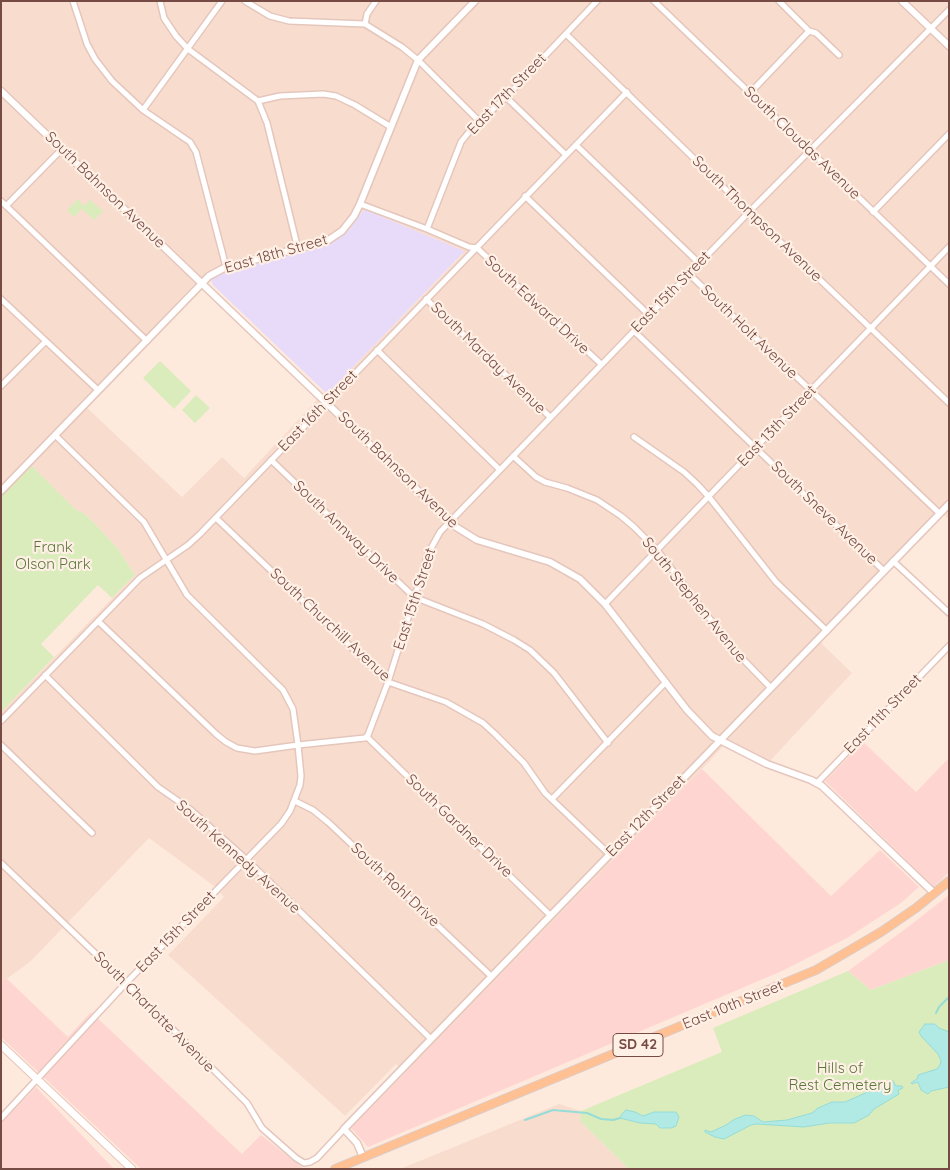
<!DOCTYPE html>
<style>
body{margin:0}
#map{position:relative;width:950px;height:1170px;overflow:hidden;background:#feeadd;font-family:Quicksand,sans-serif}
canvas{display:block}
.frame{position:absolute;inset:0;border:2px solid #764b44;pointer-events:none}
</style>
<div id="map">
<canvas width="950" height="1170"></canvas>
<div class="frame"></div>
</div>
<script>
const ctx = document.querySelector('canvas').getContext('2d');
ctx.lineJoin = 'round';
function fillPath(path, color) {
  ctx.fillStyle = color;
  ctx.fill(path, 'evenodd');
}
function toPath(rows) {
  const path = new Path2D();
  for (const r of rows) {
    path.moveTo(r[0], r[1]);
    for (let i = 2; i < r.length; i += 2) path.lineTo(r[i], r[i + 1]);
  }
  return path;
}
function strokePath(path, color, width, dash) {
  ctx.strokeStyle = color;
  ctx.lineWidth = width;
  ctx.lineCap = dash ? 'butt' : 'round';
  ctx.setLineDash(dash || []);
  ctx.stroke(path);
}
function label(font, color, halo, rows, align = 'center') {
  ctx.font = font + ' Quicksand,sans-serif';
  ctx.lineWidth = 4.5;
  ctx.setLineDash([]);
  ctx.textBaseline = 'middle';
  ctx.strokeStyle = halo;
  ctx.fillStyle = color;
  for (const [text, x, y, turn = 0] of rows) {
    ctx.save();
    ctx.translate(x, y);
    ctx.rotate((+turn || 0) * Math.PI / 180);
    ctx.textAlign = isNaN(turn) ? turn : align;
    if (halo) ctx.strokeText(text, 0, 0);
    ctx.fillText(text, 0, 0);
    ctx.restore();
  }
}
const residential = toPath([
 [1,1,949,1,949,519,942,514,820,642,852,673,770,761,727,742,702,769,406,1073,396,1064,345,1116,168,955,224,897,214,886,149,838,31,961,1,983,1,712,135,575,118,549,100,529,85,514,75,509,32,466,1,494],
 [366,210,462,250,463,254,328,393,324,392,244,478,222,457,182,497,84,405,43,445,196,282,211,280,333,241,349,230,362,212],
 [559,1104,581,1111,580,1121,629,1169,400,1169]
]);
const commercial = toPath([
 [863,742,916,792,949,758,949,872,934,887,825,781],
 [702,769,831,896,880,850,919,887,901,903,847,938,782,971,368,1147,351,1128],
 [949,895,949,960,871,990,848,971,908,927],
 [6,978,68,1037,91,1012,242,1154,261,1135,304,1169,141,1169,1,1037,1,983],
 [36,1087,114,1169,1,1169,1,1123]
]);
const education = toPath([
 [366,210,462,250,464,252,328,393,326,393,213,285,211,280,233,268,307,250,333,241,349,230,362,212]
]);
const green = toPath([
 [78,199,84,206,90,200,103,211,94,220,82,209,74,217,67,210],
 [160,361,191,391,174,409,143,378],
 [196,395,210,408,195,423,182,410],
 [32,466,75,509,85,514,100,529,118,549,135,575,112,598,98,585,41,644,54,657,1,712,1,494],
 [949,960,949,1169,629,1169,580,1121,581,1111,722,1052,713,1028,848,971,871,990]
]);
const water = toPath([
 [925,1024,935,1024,939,1028,949,1032,949,1087,931,1091,928,1094,921,1090,918,1082,912,1084,911,1083,917,1079,918,1075,937,1069,940,1065,941,1061,938,1054,921,1036,919,1032,925,1024],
 [893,1081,896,1086,902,1086,903,1088,898,1090,899,1094,874,1109,869,1115,854,1123,829,1123,804,1127,756,1124,751,1125,724,1139,715,1137,705,1132,705,1130,711,1132,726,1125,735,1119,746,1115,754,1116,763,1122,787,1120,812,1113,818,1108,832,1102,845,1102,893,1081],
 [626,1110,635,1112,643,1116,654,1112,676,1112,679,1117,676,1126,671,1128,660,1128,656,1124,640,1123,620,1118,622,1114,626,1110]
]);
const stream = toPath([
 [936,1013,939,1007,949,997],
 [525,1120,553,1110,587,1113,601,1119,613,1120,620,1118]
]);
const minor = toPath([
 [73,1,87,44,95,59,112,81,143,110,190,142,196,152,226,267],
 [160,1,164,18,176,36,188,49,258,101,267,123,298,249],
 [245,1,270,16,289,21,365,24,402,47,418,60,480,122],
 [654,1,949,284],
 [779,1,809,31,816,33,839,55],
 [365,24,367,14,376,1],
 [566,34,749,212,949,403],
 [751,92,809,31],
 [506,97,566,155],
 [258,101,280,96,323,94,336,96,355,105,391,127],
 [143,110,222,1],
 [576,145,699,263],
 [525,196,649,315],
 [1,201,147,341],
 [360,204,427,229,469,247,477,248,601,364],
 [6,206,62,149],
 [873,212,949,134],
 [427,229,461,142,469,132,506,97,597,1],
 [689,274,939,513],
 [1,299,98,390],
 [426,299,550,417],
 [634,331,884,571],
 [377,350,500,470],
 [1,386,45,342],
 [55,435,144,522,187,595,283,690,293,709,298,745,255,751,237,748,226,742,216,734,98,621],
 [634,437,684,472,697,484,709,497,776,582,827,631],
 [513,456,536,477,545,482,567,488,597,500,621,516,634,527,657,550,733,649,771,688],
 [271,460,414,597,483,624,514,640,530,650,554,673,608,743],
 [216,518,388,682,446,702,483,723,495,734,524,763,545,793,609,854],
 [893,561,949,613],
 [605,604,949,247],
 [45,675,158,787,191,810,247,860,431,1039],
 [1,721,140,578,188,545,200,534,627,92],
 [367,737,550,915],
 [1,745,92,833],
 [817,783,949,646],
 [552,799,666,682],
 [295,801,313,810,329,823,491,976],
 [1,863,126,983,247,1103,262,1128,296,1158,304,1163,310,1162,317,1158,344,1129],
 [1,1118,126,983,281,824,290,811,300,785,301,776,298,745,365,738,368,735,388,682,428,554,440,532,749,212,949,10]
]);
const tertiary = toPath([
 [902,1,949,46],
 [1,91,456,527,477,540,550,562,580,579,605,604,687,710,712,736,767,764,811,780,822,786,934,893],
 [1,491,209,276,226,267,327,241,342,231,354,216,360,204,418,60,475,1],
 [363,1157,357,1143,344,1129,949,504]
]);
const secondary = toPath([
 [1,1045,132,1169]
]);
const primary = toPath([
 [335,1169,816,970,881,932,916,908,949,881]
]);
const shields = [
 [638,1045,50]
];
const shieldNames = [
 ["SD 42",638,1045]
];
const streetNames = [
 ["East 17th Street",507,94,-46],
 ["South Cloudas Avenue",802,143,44],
 ["South Bahnson Avenue",105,190,44],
 ["South Thompson Avenue",757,219,44],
 ["East 18th Street",276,254,-16],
 ["East 15th Street",671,292,-46],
 ["South Edward Drive",537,305,43],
 ["South Holt Avenue",749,332,44],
 ["South Marday Avenue",488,358,44],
 ["East 16th Street",318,411,-46],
 ["East 13th Street",777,426,-46],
 ["South Bahnson Avenue",398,470,44],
 ["South Sneve Avenue",824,513,44],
 ["South Annway Drive",346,532,44],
 ["East 15th Street",415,599,-72],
 ["South Stephen Avenue",694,600,51],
 ["South Churchill Avenue",330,625,43],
 ["East 11th Street",883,714,-46],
 ["East 12th Street",646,816,-46],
 ["South Gardner Drive",459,826,44],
 ["South Kennedy Avenue",238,857,42],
 ["South Rohl Drive",395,885,43],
 ["East 15th Street",176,932,-46],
 ["East 10th Street",733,1005,-22],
 ["South Charlotte Avenue",154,1012,45]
];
const parkNames = [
 ["Frank",53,547],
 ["Olson Park",53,564],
 ["Hills of",840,1068],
 ["Rest Cemetery",840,1085]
];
fillPath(residential, '#f8ddce');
fillPath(commercial, '#ffd5d1');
fillPath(education, '#e8dbfa');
fillPath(green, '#daecbb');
fillPath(water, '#b1e9e5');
strokePath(water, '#96dcd7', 1);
strokePath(stream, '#96dcd7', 2);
strokePath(minor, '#e5c6bc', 8);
strokePath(tertiary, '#e5c6bc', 9);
strokePath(secondary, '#eac5b8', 9);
strokePath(primary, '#d9cdcb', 10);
strokePath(minor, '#fff', 5);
strokePath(tertiary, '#fff', 6);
strokePath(secondary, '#fff', 7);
strokePath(primary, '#ffc094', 8);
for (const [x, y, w] of shields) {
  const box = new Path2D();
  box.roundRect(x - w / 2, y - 11.5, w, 23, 4);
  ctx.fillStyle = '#fff0e6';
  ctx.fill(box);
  strokePath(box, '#764b44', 1);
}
label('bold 14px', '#764b44', null, shieldNames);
label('15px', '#764b44', '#fff0e6', streetNames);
label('15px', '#587739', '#fff0e6', parkNames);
</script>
